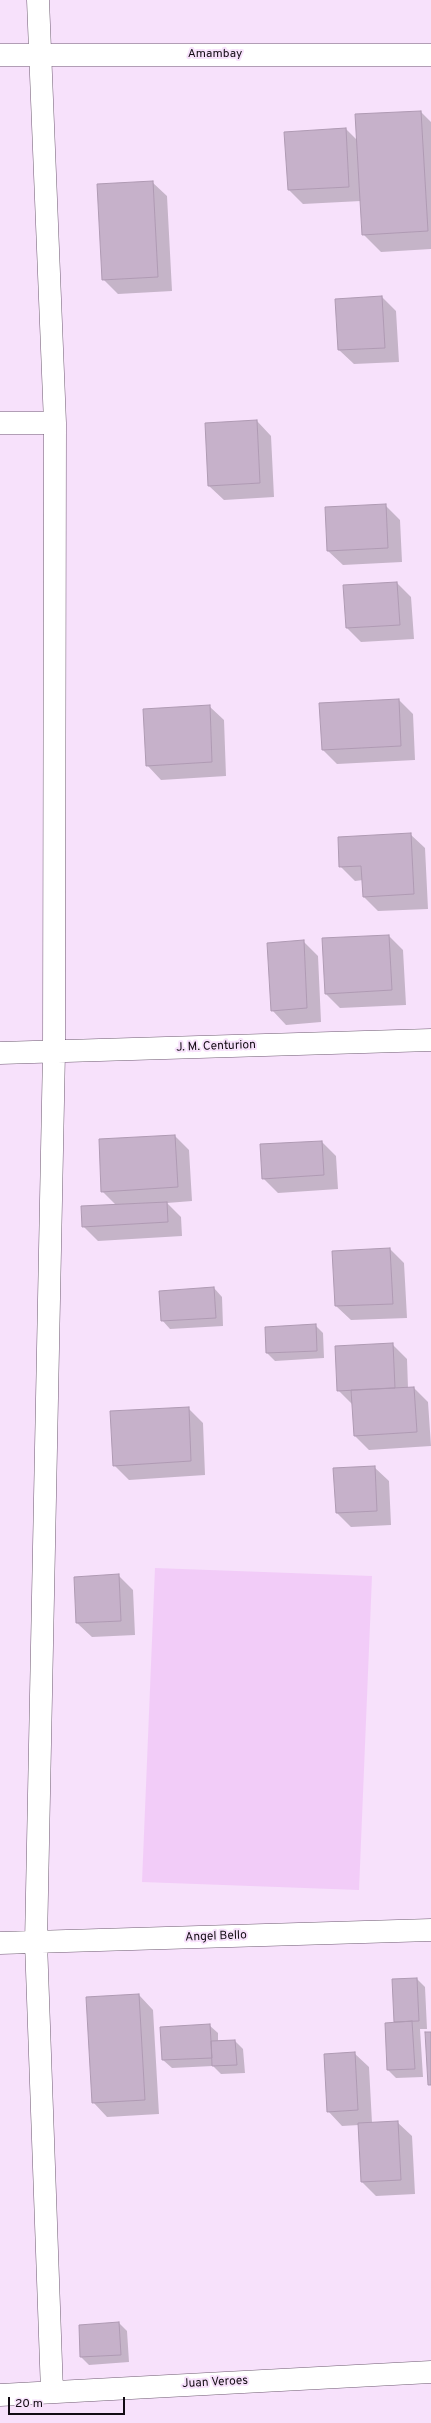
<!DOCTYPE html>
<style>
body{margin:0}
#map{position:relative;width:431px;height:2423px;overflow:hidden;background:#f7e1fb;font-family:Overpass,sans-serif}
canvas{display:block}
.scale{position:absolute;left:8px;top:2397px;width:117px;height:18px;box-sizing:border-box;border:2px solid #120b13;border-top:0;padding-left:5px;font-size:12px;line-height:14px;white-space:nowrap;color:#120b13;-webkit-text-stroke:3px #f7e1fb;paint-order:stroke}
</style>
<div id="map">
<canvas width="431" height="2423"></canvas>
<div class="scale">20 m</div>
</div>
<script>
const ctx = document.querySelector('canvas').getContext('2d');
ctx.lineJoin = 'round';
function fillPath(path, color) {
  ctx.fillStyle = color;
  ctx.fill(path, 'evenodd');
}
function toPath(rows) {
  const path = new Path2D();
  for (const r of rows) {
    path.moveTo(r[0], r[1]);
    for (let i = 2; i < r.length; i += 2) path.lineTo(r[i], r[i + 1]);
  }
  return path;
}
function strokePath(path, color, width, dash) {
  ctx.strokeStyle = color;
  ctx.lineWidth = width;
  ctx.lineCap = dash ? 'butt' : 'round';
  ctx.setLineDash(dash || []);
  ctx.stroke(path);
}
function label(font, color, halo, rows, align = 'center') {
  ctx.font = font + ' Overpass,sans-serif';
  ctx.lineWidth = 4;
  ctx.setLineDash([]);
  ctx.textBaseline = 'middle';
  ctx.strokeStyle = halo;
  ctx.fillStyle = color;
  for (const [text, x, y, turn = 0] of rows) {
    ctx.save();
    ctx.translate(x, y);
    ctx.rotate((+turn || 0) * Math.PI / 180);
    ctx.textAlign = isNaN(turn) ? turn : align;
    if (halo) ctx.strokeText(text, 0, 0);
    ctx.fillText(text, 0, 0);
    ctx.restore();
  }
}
const green = toPath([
 [155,1568,372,1576,359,1890,142,1882]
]);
const shadow = toPath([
 [421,112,431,122,431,249,381,252,363,234,361,201,303,204,289,190,346,129,358,141],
 [152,182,167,196,172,291,118,294,103,279],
 [382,297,396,311,399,362,354,364,339,350],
 [257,421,271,436,274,497,224,500,209,486],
 [385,505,400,520,402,562,343,565,328,551,326,508],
 [397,583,411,597,414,639,361,642,347,628],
 [399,700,413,714,415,760,337,764,323,750],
 [209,706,224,720,226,776,161,780,147,765],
 [410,834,425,848,428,909,378,911,364,897,363,880,355,881,340,866],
 [389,936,403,950,406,1005,340,1008,326,994],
 [303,941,318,956,321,1022,286,1025,272,1010],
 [175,1136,189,1150,192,1201,167,1203,181,1217,182,1236,98,1241,83,1226,116,1205,102,1191],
 [322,1142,336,1156,338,1189,278,1193,263,1178],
 [390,1249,404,1263,407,1318,351,1320,336,1306],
 [214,1288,222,1297,223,1326,170,1329,162,1320],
 [315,1325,323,1333,324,1358,275,1361,267,1353],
 [392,1344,407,1359,408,1388,414,1388,428,1402,431,1446,369,1450,354,1435,353,1405,338,1390],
 [188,1408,203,1423,205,1475,129,1480,114,1465],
 [374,1467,389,1481,391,1525,351,1527,337,1513],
 [118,1575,133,1590,135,1635,92,1637,77,1623],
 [417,1979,425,1987,427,2029,420,2029,423,2077,396,2078,388,2070,395,2023,393,1980],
 [139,1995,153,2010,159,2114,107,2117,93,2102],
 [209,2025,218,2033,218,2042,235,2041,243,2049,245,2073,221,2074,213,2066,172,2068,163,2060],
 [354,2053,369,2067,372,2123,397,2122,412,2136,415,2194,376,2196,362,2182,359,2125,342,2126,328,2111],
 [119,2323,127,2331,129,2362,89,2365,81,2357]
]);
const building = toPath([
 [421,111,428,231,362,235,355,114,421,111],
 [346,128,349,187,288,190,284,132,346,128],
 [153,181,158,277,102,280,97,184,153,181],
 [382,296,385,348,338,350,335,299,382,296],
 [257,420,260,483,208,486,205,423,257,420],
 [386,504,388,548,327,551,325,507,386,504],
 [397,582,400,625,346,628,343,585,397,582],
 [399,699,401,746,322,750,319,703,399,699],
 [210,705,212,762,146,766,143,709,210,705],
 [411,833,414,894,363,897,361,866,339,867,338,837,411,833],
 [389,935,392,990,325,994,322,938,389,935],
 [304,940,307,1008,271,1011,267,943,304,940],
 [175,1135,178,1187,101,1192,99,1139,175,1135],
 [322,1141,324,1175,262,1179,260,1144,322,1141],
 [167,1202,168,1222,82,1227,81,1206,167,1202],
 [390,1248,393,1304,335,1306,332,1251,390,1248],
 [214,1287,216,1318,161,1321,159,1291,214,1287],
 [316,1324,317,1351,266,1353,265,1327,316,1324],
 [393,1343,395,1388,337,1391,335,1346,393,1343],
 [414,1387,417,1432,354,1436,351,1390,414,1387],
 [189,1407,191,1461,113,1466,110,1411,189,1407],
 [375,1466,377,1511,336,1513,333,1468,375,1466],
 [119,1574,121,1621,76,1623,74,1577,119,1574],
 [417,1978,419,2021,394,2022,392,1979,417,1978],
 [139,1994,145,2100,92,2103,86,1997,139,1994],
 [412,2021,415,2069,387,2070,385,2023,412,2021],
 [210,2024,212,2058,162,2060,160,2027,210,2024],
 [425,2032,431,2032,431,2085,428,2085,425,2032],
 [235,2040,237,2065,212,2066,211,2041,235,2040],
 [355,2052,358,2110,327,2112,324,2054,355,2052],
 [398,2121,401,2180,361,2182,358,2123,398,2121],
 [119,2322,121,2355,80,2357,79,2325,119,2322]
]);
const minor = toPath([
 [38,0,55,423,54,1052,36,1942,52,2392],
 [0,55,431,55],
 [0,423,55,423],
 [0,1053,431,1040],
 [0,1943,431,1930],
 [0,2395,431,2372]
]);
const streetNames = [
 ["Amambay",215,55],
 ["J. M. Centurion",216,1047,-2],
 ["Angel Bello",216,1937,-2],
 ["Juan Veroes",215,2383,-3]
];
fillPath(green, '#f2ccf8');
fillPath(shadow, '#0003');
fillPath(building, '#c6b1ca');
strokePath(building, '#af9ab3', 1);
strokePath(minor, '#6f5c72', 23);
strokePath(minor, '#fff', 22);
label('12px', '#120b13', '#f7e1fb', streetNames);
</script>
